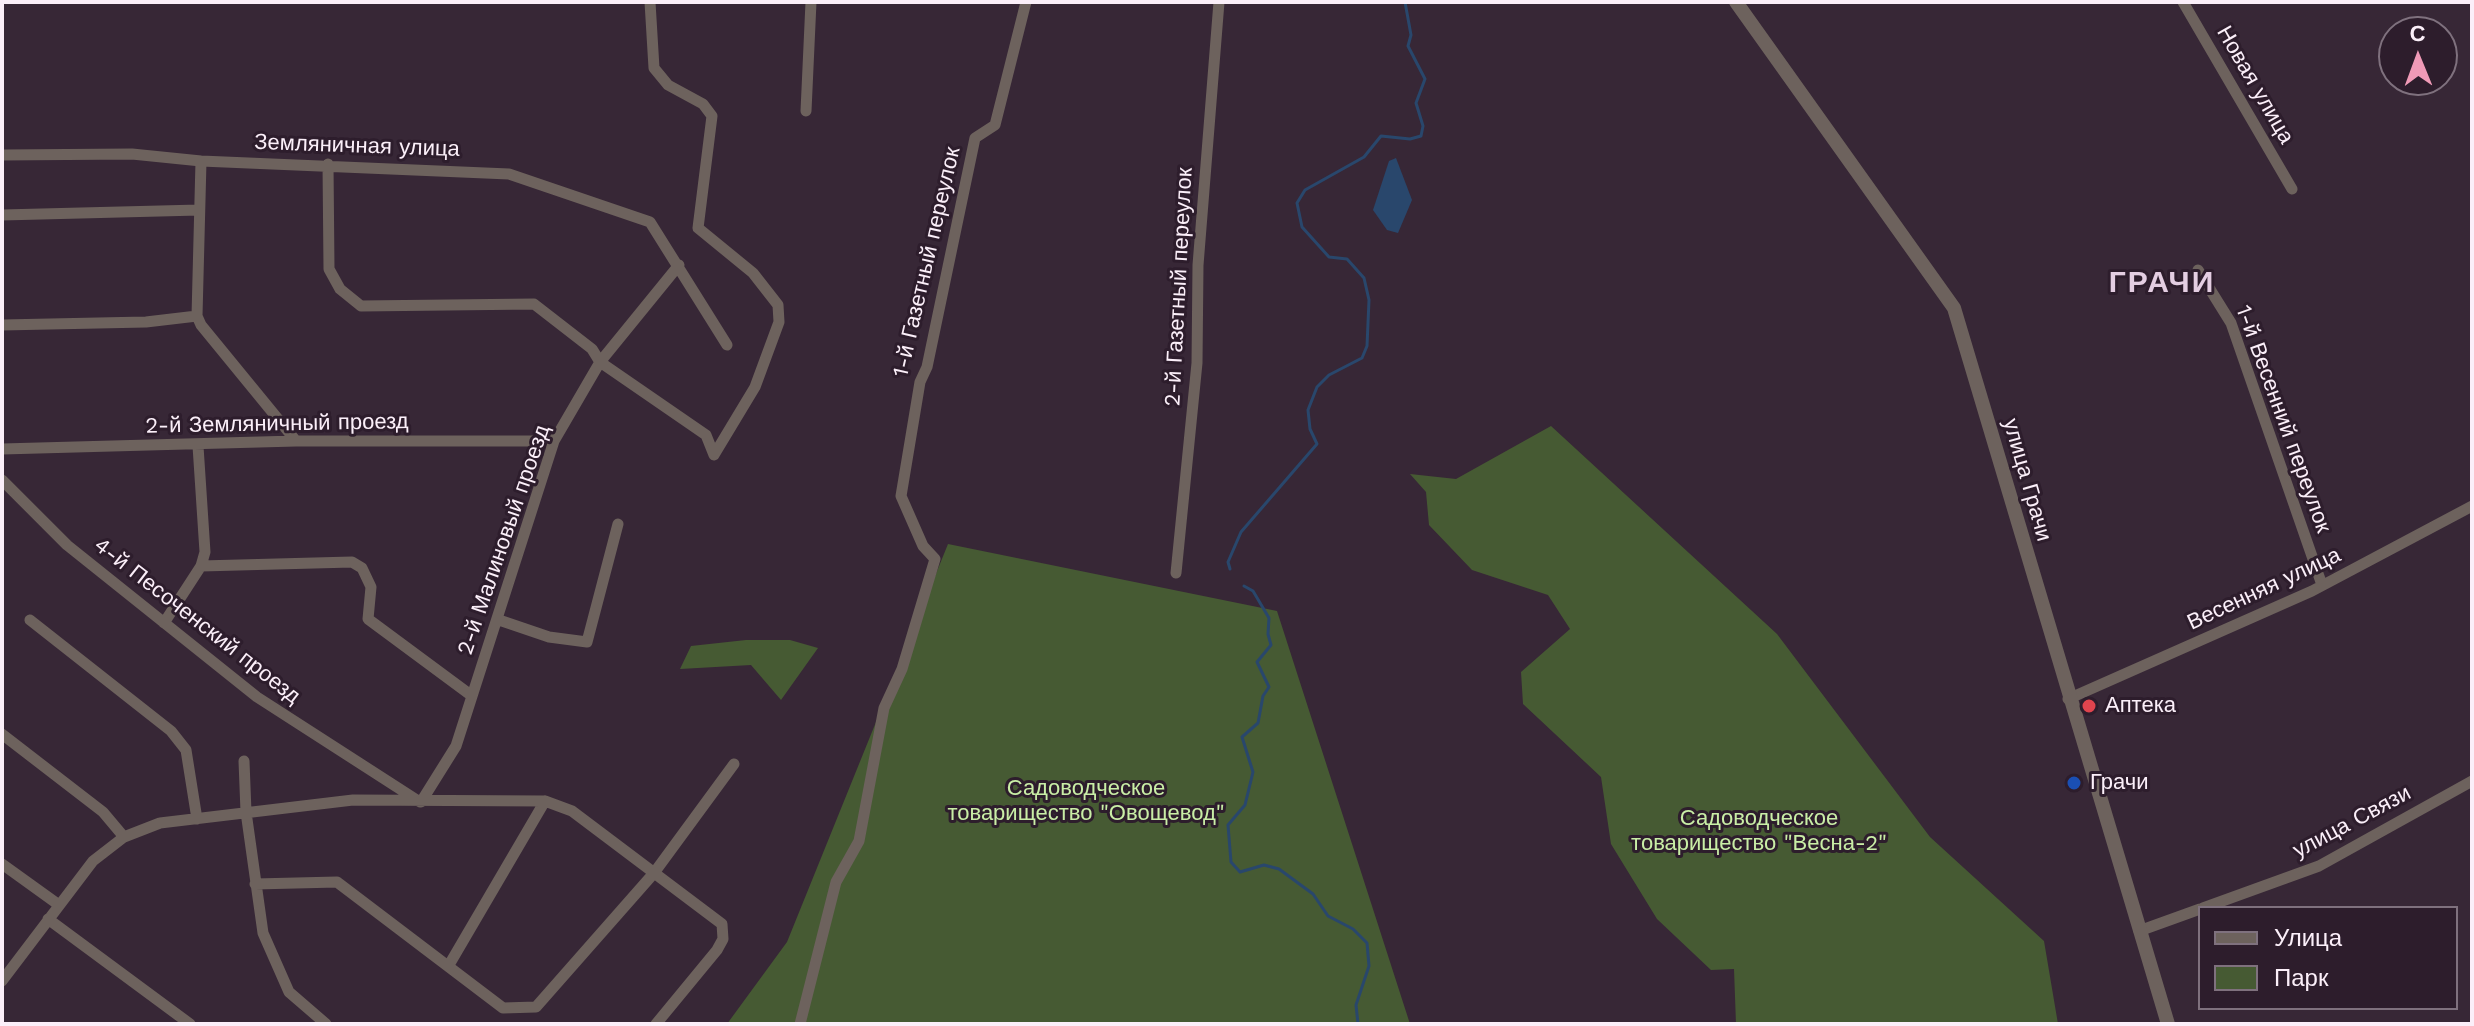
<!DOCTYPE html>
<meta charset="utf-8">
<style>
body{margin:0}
#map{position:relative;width:2474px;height:1026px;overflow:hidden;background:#372736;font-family:"Work Sans",sans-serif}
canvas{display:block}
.frame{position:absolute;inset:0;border:4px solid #fbeff9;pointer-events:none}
.legend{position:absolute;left:2198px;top:906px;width:260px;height:104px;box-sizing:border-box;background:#2d1d2c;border:2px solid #7f717e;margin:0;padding:10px 14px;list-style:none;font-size:24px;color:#fbeff9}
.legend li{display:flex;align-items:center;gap:16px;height:40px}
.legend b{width:40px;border:2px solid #7f717e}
.north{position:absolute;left:2378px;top:16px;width:80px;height:80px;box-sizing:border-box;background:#2d1d2c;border:2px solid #7f717e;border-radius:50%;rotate:359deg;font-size:22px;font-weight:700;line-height:32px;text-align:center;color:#fbeff9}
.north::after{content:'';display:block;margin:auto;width:28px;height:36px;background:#f09ab7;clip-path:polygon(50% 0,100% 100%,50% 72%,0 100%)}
</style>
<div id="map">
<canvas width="2474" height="1026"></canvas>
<div class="frame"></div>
<ul class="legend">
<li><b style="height:10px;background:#6d625d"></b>Улица</li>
<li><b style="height:22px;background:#465a33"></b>Парк</li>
</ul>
<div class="north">С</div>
</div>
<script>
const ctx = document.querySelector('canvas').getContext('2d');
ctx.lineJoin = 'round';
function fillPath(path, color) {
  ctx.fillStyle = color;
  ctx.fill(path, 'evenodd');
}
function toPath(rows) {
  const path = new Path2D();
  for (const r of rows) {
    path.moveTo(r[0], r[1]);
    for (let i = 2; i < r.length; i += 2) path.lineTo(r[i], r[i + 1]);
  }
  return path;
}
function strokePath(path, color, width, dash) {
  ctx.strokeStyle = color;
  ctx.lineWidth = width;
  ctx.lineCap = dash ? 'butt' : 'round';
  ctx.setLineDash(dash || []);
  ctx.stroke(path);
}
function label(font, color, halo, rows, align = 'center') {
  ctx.font = font + ' "Work Sans",sans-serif';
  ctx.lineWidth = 6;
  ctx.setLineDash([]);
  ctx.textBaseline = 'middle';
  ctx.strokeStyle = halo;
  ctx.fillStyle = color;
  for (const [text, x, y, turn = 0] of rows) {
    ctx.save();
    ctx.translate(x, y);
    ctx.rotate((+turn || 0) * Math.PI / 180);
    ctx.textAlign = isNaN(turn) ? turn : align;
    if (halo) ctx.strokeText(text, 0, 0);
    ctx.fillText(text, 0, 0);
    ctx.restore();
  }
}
const green = toPath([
 [1551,426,1777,634,1930,837,2044,941,2058,1024,1736,1024,1734,969,1711,970,1657,919,1611,844,1601,777,1523,704,1521,672,1570,629,1548,595,1472,570,1429,525,1426,492,1410,474,1456,479],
 [948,544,1277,611,1410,1024,727,1024,787,942],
 [746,640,790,640,818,648,781,700,751,665,680,669,691,646]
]);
const water = toPath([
 [1396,158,1412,200,1398,233,1387,230,1373,210,1389,161]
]);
const stream = toPath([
 [1230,569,1228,562,1241,532,1317,444,1310,429,1308,410,1317,387,1329,375,1362,358,1367,346,1369,300,1364,278,1347,259,1329,257,1302,227,1297,203,1305,190,1364,157,1381,136,1410,139,1421,136,1423,126,1416,103,1425,79,1408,46,1411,35,1405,2],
 [1244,586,1253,591,1269,618,1268,634,1271,645,1257,662,1269,687,1263,696,1258,723,1242,737,1253,772,1245,805,1228,825,1231,862,1240,872,1264,865,1279,869,1313,894,1328,916,1353,929,1367,943,1369,966,1356,1005,1358,1024]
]);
const minor = toPath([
 [650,2,654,68,668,85,703,104,712,116,698,228,753,273,778,305,779,322,755,387,714,455],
 [2183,2,2292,189],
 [806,111,811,2],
 [2,155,132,154,201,161,509,174,650,222,727,345],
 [201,161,197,316,201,325,296,441],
 [328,164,329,269,340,289,361,306,534,304,592,349,600,362,706,435,714,455],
 [2,215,199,210],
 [2198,270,2231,323,2322,585],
 [2,325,146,322,197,316],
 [2,449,296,441,554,441],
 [2,480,67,545,257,697,420,802],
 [201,566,352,562,362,568,371,587,368,619,472,696],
 [1176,573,1197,363,1198,265,1219,2],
 [30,620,171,731,186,750,197,819],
 [499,620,549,637,587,642,618,524],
 [164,623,201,566,205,552,198,446],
 [2068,699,2312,591,2472,506],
 [2,734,103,812,124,837],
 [244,761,246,812,263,933,289,992,326,1024],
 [421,802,456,746,554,441,600,362,679,265],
 [2,864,59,905],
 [255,884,337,882,503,1008,536,1007,654,873,734,764],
 [2203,908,2319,866,2472,781],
 [48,919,190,1024],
 [2139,931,2200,909],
 [449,965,545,801],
 [2,981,93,861,124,837,160,823,353,800,545,801,572,811,722,924,723,939,717,950,656,1024],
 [800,1024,836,882,859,841,884,708,902,669,935,559,923,546,901,496,920,382,927,367,975,138,995,125,1026,2]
]);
const tertiary = toPath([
 [1736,2,1954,308,2168,1024]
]);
const markers = [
 [2089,706,8,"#e0444e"],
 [2074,783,8,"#1a4fb4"]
];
const streetNames = [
 ["Новая улица",2255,85,60],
 ["Земляничная улица",357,146,2],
 ["1-й Газетный переулок",927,262,-77],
 ["2-й Газетный переулок",1179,287,-87],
 ["1-й Весенний переулок",2283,419,70],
 ["2-й Земляничный проезд",277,424,-1],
 ["улица Грачи",2027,480,74],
 ["2-й Малиновый проезд",504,540,-71],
 ["Весенняя улица",2264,589,-25],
 ["4-й Песоченский проезд",197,621,38],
 ["улица Связи",2352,822,-28]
];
const poiNames = [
 ["Аптека",2105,706],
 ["Грачи",2090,783]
];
const parkNames = [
 ["Садоводческое",1086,789],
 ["товарищество \"Овощевод\"",1086,814],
 ["Садоводческое",1759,819],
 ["товарищество \"Весна-2\"",1759,844]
];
const districtNames = [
 ["ГРАЧИ",2162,283]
];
fillPath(green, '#465a33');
fillPath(water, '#29476c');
strokePath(stream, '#29476c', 3);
strokePath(minor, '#6d625d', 11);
strokePath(tertiary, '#6d625d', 14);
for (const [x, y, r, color] of markers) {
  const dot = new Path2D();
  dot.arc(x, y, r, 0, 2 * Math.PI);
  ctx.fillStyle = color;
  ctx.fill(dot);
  strokePath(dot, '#2d1d2c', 3);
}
label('22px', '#fbeff9', '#2d1d2c', streetNames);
label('22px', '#fbeff9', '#2d1d2c', poiNames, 'left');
label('22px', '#c9eea6', '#2d1d2c', parkNames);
ctx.letterSpacing = '2px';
label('bold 30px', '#e4cee2', '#2d1d2c', districtNames);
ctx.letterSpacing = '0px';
</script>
